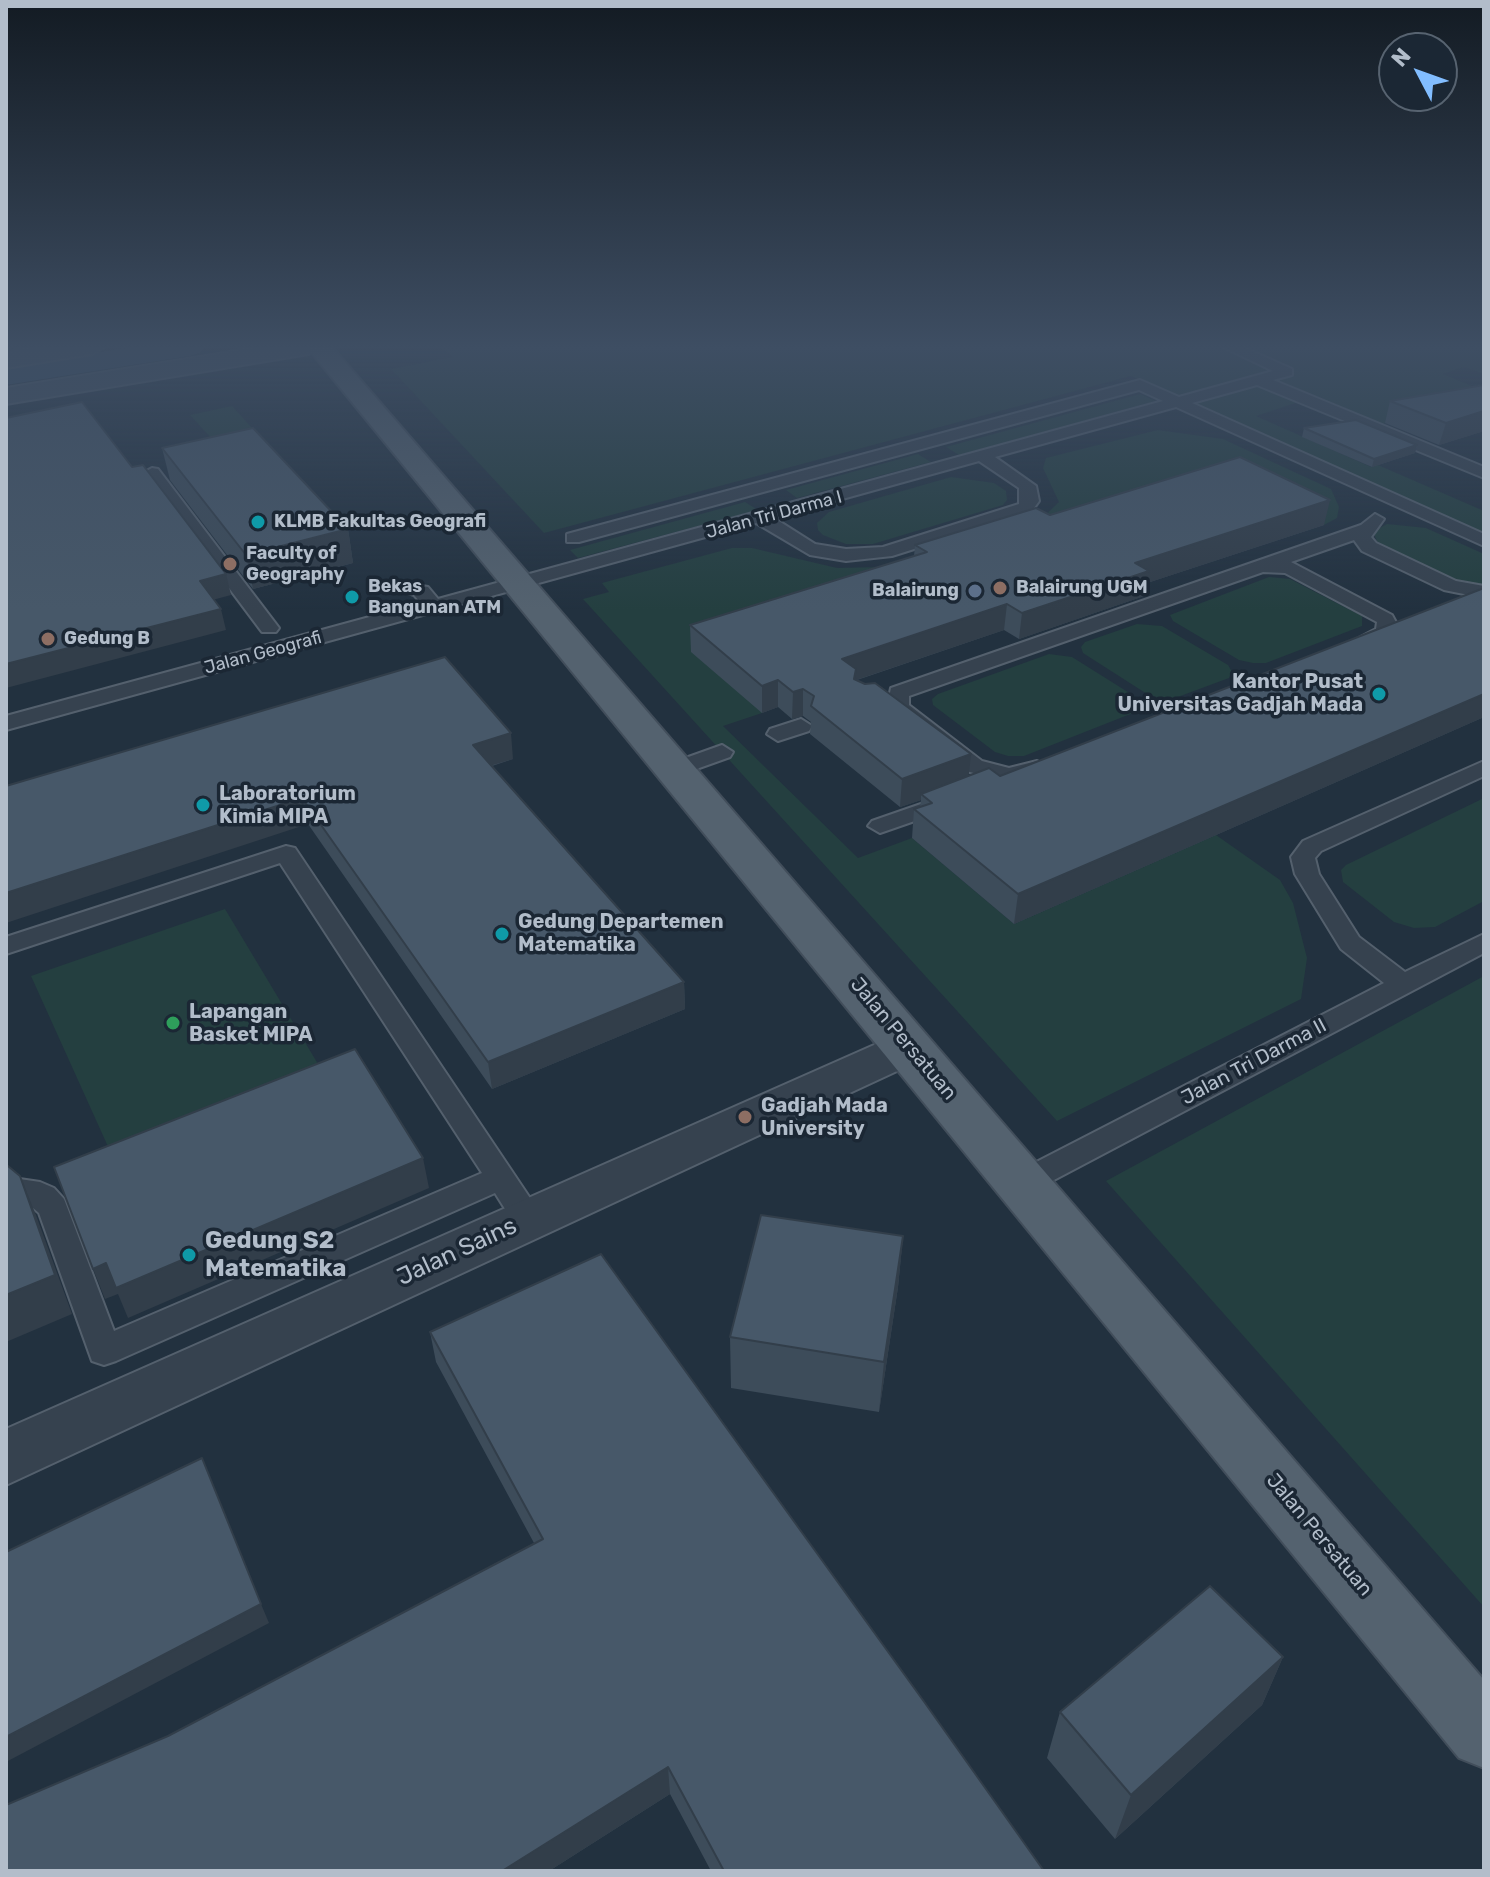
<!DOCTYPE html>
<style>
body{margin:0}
#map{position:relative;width:1490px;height:1877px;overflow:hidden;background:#22313f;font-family:Rubik,sans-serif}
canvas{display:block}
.frame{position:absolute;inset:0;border:8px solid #b2bdca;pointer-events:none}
.north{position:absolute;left:1378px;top:32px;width:80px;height:80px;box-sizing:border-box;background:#1b2734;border:2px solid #576370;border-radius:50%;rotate:311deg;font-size:22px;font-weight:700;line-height:32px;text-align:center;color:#b2bdca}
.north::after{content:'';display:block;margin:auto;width:28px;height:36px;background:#82bdff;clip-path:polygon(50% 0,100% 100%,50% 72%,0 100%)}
</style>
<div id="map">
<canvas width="1490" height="1877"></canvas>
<div class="frame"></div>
<div class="north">N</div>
</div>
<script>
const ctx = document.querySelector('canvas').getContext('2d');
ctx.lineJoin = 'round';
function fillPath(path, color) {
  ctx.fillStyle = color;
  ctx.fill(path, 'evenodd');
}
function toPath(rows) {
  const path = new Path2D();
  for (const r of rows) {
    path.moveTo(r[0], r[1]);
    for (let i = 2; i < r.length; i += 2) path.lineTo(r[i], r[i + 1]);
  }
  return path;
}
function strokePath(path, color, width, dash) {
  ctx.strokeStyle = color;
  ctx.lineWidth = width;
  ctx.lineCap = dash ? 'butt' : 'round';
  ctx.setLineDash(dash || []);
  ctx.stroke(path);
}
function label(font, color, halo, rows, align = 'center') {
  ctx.font = font + ' Rubik,sans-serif';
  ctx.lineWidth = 7;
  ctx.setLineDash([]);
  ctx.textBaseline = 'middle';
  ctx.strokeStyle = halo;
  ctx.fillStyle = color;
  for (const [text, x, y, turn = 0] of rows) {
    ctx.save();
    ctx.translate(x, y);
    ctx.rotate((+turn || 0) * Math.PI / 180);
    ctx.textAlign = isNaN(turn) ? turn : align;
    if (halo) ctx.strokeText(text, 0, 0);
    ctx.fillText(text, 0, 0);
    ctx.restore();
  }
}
const green = toPath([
 [441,347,1220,347,1265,367,1280,362,1246,347,1484,347,1484,374,1464,367,1443,374,1484,391,1382,424,1317,396,1256,416,1371,467,1378,465,1484,511,1484,533,1131,376,544,533,391,369,452,357],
 [1140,394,1156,401,959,455,946,447],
 [232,406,254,430,212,439,190,415],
 [1158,430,1223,439,1331,489,1339,507,1337,518,1324,525,1235,481,1038,522,1059,502,1043,468,1046,458],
 [918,454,931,462,797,498,786,490],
 [951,477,994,483,1006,491,1007,500,1003,505,873,544,846,544,823,535,818,530,817,523,829,512],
 [745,502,758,510,578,558,570,550],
 [1387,524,1426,528,1484,554,1484,586,1454,580,1378,543,1373,532],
 [732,548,752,548,837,568,881,567,762,713,723,726,858,858,912,838,1014,924,1216,835,1280,880,1293,903,1307,958,1301,999,1057,1121,583,599,609,592,602,583],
 [1269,577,1290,579,1362,616,1362,626,1266,663,1253,663,1239,660,1173,621,1170,615],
 [1137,624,1162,626,1228,665,1232,672,1229,678,1175,698,1160,698,1147,694,1083,653,1081,647,1085,642],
 [1049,654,1072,657,1139,699,1138,711,1024,756,1008,756,995,752,933,705,932,699,938,694],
 [1484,798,1484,901,1435,927,1414,928,1394,922,1343,882,1341,870,1346,865],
 [225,909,321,1069,110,1151,31,976],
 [1484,976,1484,1607,1106,1181]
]);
const canal = toPath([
 [132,347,204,347,200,353,190,356,6,385,6,367,132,347]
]);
const service = toPath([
 [6,347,24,347,6,353,6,347],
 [1223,347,1243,347,1292,369,1292,375,1273,380,1484,467,1484,478,1257,385,1192,403,1484,534,1484,546,1176,407,995,457,1036,486,1039,501,1031,512,892,556,846,561,810,555,756,523,6,730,6,716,421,603,414,595,403,591,400,587,403,583,428,587,438,599,1163,401,1139,390,579,542,567,542,567,534,1140,380,1179,397,1273,371,1223,347],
 [979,461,1019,488,1019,504,883,547,846,549,815,544,774,518,979,461],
 [152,468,158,469,276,624,279,628,276,632,262,632,143,473,152,468],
 [1375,514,1384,519,1371,537,1376,543,1456,581,1484,586,1484,598,1444,590,1362,551,1354,540,1291,562,1392,615,1398,626,1391,637,1368,646,1361,648,1351,642,1376,629,1377,622,1285,573,1263,572,909,696,909,705,982,761,1009,768,1037,761,1048,768,1045,773,1009,782,966,771,887,707,891,688,1361,525,1375,514],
 [801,719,812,726,809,731,778,741,767,734,770,729,801,719],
 [722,745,733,752,730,757,674,777,663,770,666,765,722,745],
 [1484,761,1484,776,1321,851,1315,858,1319,874,1359,937,1405,972,1484,934,1484,953,1035,1190,1024,1194,1013,1190,1009,1182,1013,1174,1384,983,1341,949,1295,874,1291,857,1303,841,1484,761],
 [944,796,952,798,956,803,952,808,880,833,868,826,872,821,944,796],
 [286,846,295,848,544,1219,539,1228,528,1231,517,1228,495,1193,116,1361,104,1365,92,1361,39,1213,26,1202,6,1201,6,1177,40,1182,54,1188,64,1199,114,1331,482,1173,280,863,6,954,6,937,286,846]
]);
const minor = toPath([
 [908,1030,925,1034,932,1046,925,1058,6,1485,6,1429,908,1030]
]);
const secondary = toPath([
 [41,347,104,347,92,354,6,368,6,352,41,347],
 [261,347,321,347,309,354,6,404,6,388,261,347]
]);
const primary = toPath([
 [307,347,332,347,1484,1680,1484,1768,1459,1758,307,347]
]);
const wall = toPath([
 [1484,385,1484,431,1439,445,1385,423,1390,401],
 [1304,428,1417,445,1415,453,1372,467,1302,437],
 [162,448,348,529,353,563,253,589,170,480],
 [1050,515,1324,525,1147,583,1144,596,1019,639,1004,630,857,680,968,776,1000,776,1484,588,1484,717,1014,924,912,838,914,809,920,807,921,800,900,807,810,734,811,722,803,716,792,719,778,707,762,713,691,652,690,625,914,556,915,545],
 [513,759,492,766,684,982,685,1009,492,1089,308,824,6,786],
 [903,1236,898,1287,879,1412,731,1388,730,1337],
 [430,1332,1044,1871,711,1871,670,1794,549,1871,6,1871,168,1736,534,1543,436,1362],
 [1283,1657,1262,1705,1115,1839,1047,1758,1060,1712]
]);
const shadedWall = toPath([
 [1484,411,1484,431,1439,445,1446,423],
 [1417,445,1415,453,1372,467,1374,459],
 [1330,500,1324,525,1147,583,1144,596,1019,639,1022,613,1135,563],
 [348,529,353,563,253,589,246,555],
 [226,574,231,595,205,602,200,581],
 [1007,604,1004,630,856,680,842,659],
 [221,609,226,630,6,688,6,664],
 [778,680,778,707,762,713,762,686],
 [803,689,803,716,792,719,793,692],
 [1484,694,1484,717,1014,924,1018,894],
 [511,733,513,759,476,770,473,745],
 [971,754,968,782,921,794,921,800,900,807,902,779],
 [302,798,308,824,6,923,6,893],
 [684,982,685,1009,492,1089,488,1062],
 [423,1158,429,1188,128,1318,118,1294,105,1299,93,1269,106,1263],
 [20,1176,36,1215,72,1314,6,1342,6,1295],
 [903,1236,898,1287,879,1412,884,1362],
 [261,1604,269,1623,6,1762,6,1737],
 [1283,1657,1262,1705,1115,1839,1131,1795],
 [668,1767,670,1794,549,1871,502,1871]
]);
const building = toPath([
 [1484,385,1484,411,1446,423,1390,401,1484,385],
 [82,402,132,467,143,465,226,574,200,581,221,609,6,664,6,418,82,402],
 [1356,420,1417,445,1374,459,1304,428,1356,420],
 [253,428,348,529,246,555,162,448,253,428],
 [1240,457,1330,500,1135,563,1149,571,1022,613,1007,604,842,659,856,669,854,679,865,684,875,683,971,754,902,779,811,706,814,696,803,689,793,692,778,680,762,686,690,625,927,552,915,545,1036,508,1050,515,1240,457],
 [1484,588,1484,694,1018,894,914,809,932,803,921,794,989,768,1000,776,1484,588],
 [445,657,511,733,473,745,684,982,488,1062,302,798,6,893,6,786,445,657],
 [355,1049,423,1158,116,1288,106,1263,93,1269,54,1167,355,1049],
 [6,1166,8,1166,20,1176,55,1275,6,1295,6,1166],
 [761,1215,903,1236,884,1362,730,1337,761,1215],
 [601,1254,925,1703,1044,1871,724,1871,668,1767,502,1871,6,1871,6,1805,168,1736,543,1539,430,1332,601,1254],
 [202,1458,261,1604,6,1737,6,1552,202,1458],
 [1210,1586,1283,1657,1131,1795,1060,1712,1210,1586]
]);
const markers = [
 [258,522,8,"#0f9aa8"],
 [230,564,8,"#8d6e63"],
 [1000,588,8,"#8d6e63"],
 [975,591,8,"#5c6f8a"],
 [352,597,8,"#0f9aa8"],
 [48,639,8,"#8d6e63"],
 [1379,694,8,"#0f9aa8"],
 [203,805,8,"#0f9aa8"],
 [502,934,8,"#0f9aa8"],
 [173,1023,8,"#2e9e5b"],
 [745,1117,8,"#8d6e63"],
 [189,1255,8,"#0f9aa8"]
];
const farStreetnames = [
 ["Jalan Tri Darma I",774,515,-15],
 ["Jalan Geografi",263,653,-15]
];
const farPoinames = [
 ["KLMB Fakultas Geografi",274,522],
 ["Faculty of",246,554],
 ["Geography",246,575],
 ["Bekas",368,587],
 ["Bangunan ATM",368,608],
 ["Balairung UGM",1016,588],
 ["Balairung",959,591,"right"],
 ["Gedung B",64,639]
];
const poiNames = [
 ["Kantor Pusat",1363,682,"right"],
 ["Universitas Gadjah Mada",1363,705,"right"],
 ["Laboratorium",219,794],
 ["Kimia MIPA",219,817],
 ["Gedung Departemen",518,922],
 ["Matematika",518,945],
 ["Lapangan",189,1012],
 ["Basket MIPA",189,1035],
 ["Gadjah Mada",761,1106],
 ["University",761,1129]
];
const streetNames = [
 ["Jalan Persatuan",903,1039,50],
 ["Jalan Tri Darma II",1254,1062,-28],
 ["Jalan Persatuan",1319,1535,50]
];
const nearPoinames = [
 ["Gedung S2",205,1241],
 ["Matematika",205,1269]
];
const nearStreetnames = [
 ["Jalan Sains",457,1252,-25]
];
fillPath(green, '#243f40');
fillPath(canal, '#344e68');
strokePath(service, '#54606d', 4);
strokePath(minor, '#54606d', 4);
strokePath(secondary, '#54606d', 4);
strokePath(primary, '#424e5b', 4);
fillPath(service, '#36424f');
fillPath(minor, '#36424f');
fillPath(secondary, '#445262');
fillPath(primary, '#54626f');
fillPath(wall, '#3d4c5a');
fillPath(shadedWall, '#323e4a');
fillPath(building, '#475869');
strokePath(building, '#323e4a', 2);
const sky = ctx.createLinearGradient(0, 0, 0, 610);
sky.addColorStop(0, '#131b23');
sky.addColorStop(0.57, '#3e4e63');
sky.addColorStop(1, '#3e4e6300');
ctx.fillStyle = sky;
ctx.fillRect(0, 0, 1490, 610);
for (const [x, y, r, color] of markers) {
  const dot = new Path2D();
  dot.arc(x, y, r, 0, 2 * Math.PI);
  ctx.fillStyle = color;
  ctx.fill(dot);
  strokePath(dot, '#1b2734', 3);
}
label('18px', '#b2bdca', '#1b2734', farStreetnames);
label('bold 18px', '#b2bdca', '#1b2734', farPoinames, 'left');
label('bold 20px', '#b2bdca', '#1b2734', poiNames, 'left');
label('20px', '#b2bdca', '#1b2734', streetNames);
label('bold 24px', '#b2bdca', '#1b2734', nearPoinames, 'left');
label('24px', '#b2bdca', '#1b2734', nearStreetnames);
</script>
